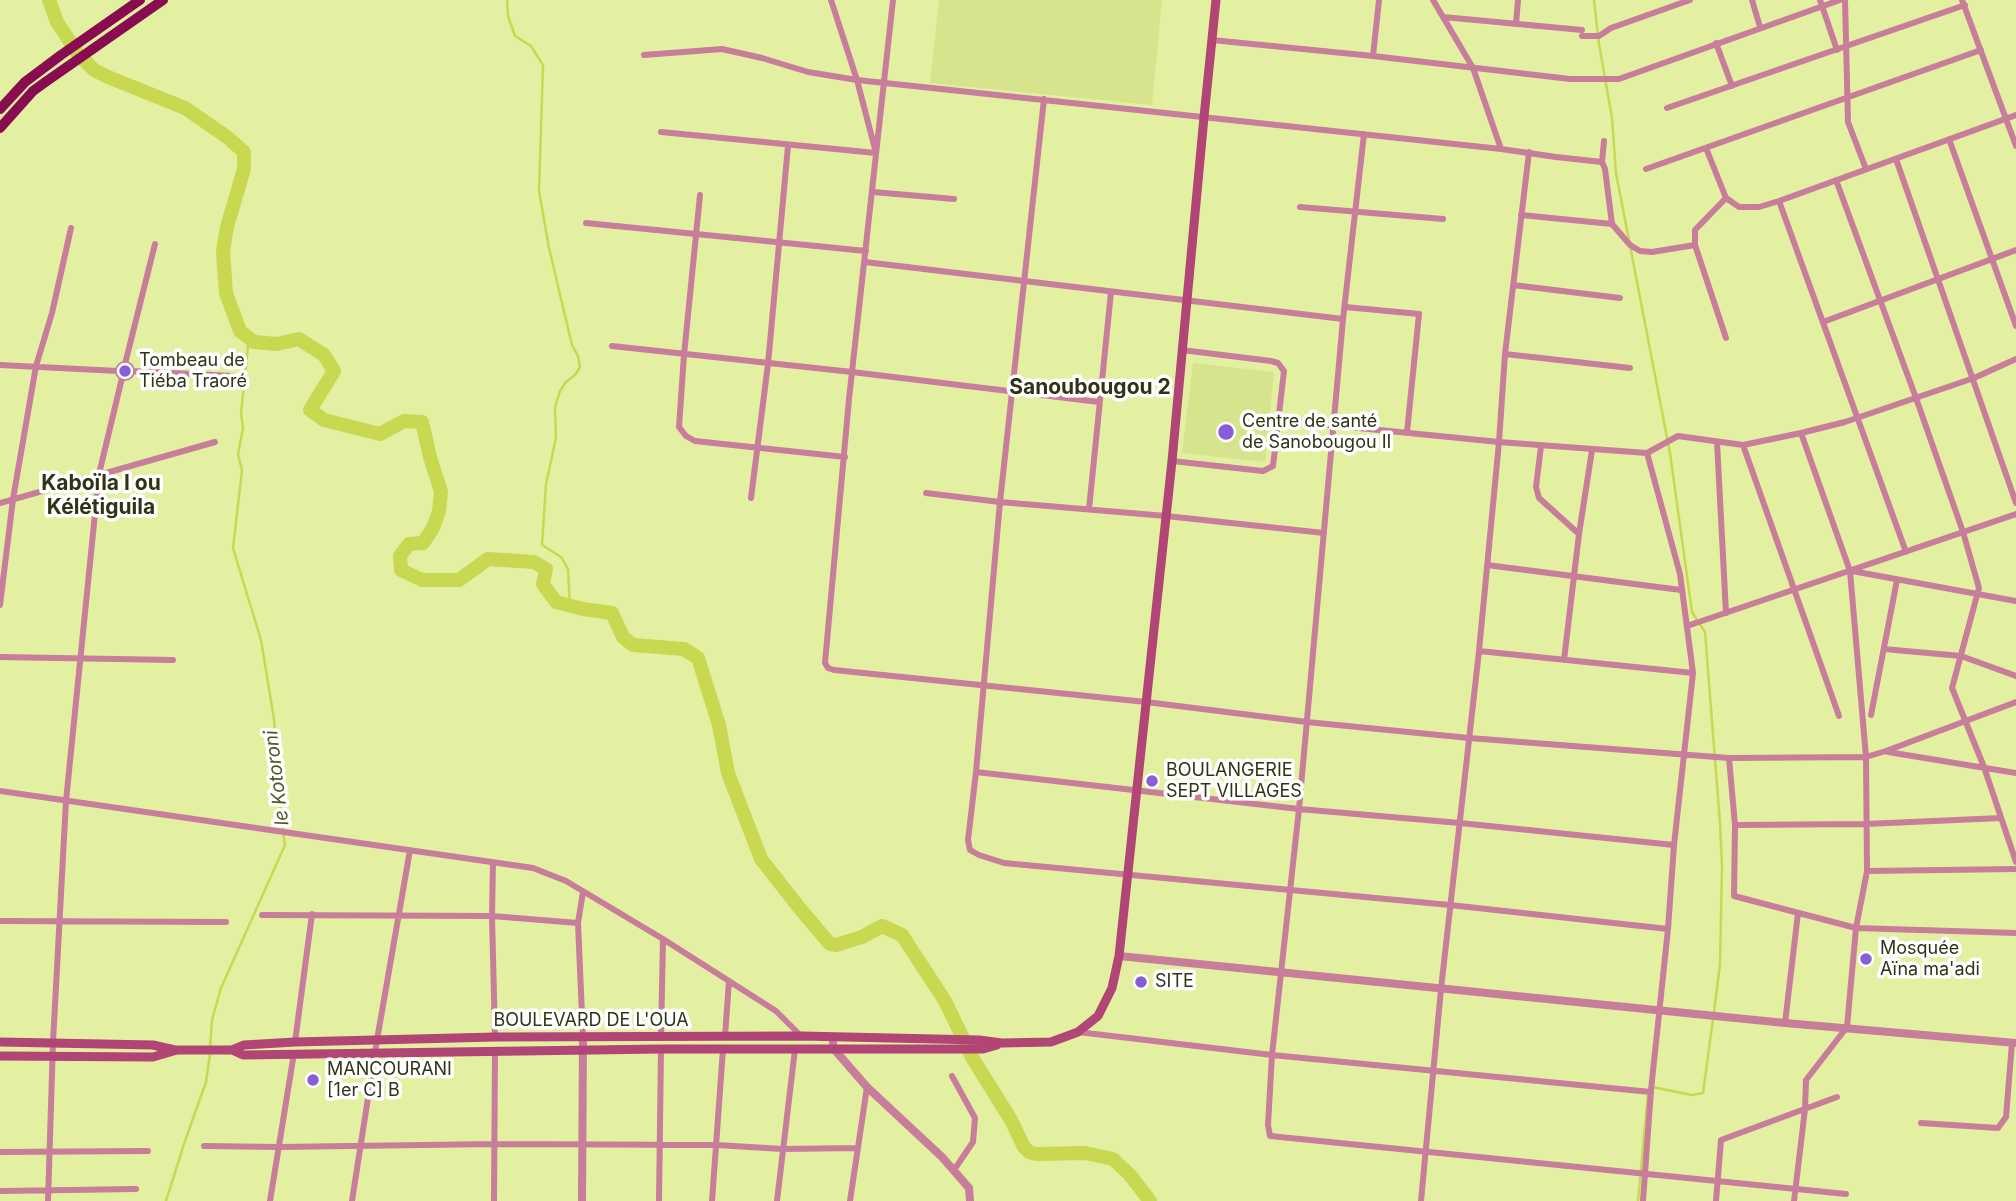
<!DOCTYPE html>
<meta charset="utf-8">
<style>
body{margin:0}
canvas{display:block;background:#e3efa1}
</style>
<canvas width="2016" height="1201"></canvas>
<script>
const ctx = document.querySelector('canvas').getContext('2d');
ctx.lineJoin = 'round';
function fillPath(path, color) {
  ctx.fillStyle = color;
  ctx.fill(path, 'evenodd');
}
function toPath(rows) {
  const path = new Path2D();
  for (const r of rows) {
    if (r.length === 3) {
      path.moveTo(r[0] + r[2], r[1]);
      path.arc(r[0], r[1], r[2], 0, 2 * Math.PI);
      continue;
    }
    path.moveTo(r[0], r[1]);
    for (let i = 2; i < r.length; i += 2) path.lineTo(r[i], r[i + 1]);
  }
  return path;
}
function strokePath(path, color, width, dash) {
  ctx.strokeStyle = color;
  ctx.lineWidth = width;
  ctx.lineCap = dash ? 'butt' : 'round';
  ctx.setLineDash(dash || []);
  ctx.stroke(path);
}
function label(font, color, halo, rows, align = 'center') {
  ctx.font = font + ' Inter,sans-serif';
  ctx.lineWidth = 7;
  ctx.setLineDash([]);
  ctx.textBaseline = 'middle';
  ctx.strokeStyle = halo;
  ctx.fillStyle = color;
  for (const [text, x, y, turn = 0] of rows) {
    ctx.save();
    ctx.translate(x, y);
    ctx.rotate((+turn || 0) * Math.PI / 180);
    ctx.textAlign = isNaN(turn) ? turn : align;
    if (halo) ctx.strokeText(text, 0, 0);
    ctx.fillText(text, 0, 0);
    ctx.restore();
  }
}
const built = toPath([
 [939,0,1162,0,1152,105,930,83],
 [1193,363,1274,372,1265,462,1182,453]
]);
const stream = toPath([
 [507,0,508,16,515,36,531,46,543,65,539,191,549,248,572,345,578,356,580,367,575,375,566,382,560,391,555,407,556,438,546,484,542,545,561,557,568,569,570,606],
 [1594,0,1599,44,1612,118,1616,173,1670,453,1692,612,1705,632,1720,823,1722,866,1720,964,1714,1012],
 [210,1047,212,1020,221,988,285,845,281,817,274,719,261,640,233,548,242,470,238,454,243,428,241,413,249,337],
 [1652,1087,1692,1095,1703,1093,1713,1019],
 [166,1201,184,1144,206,1082,210,1054],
 [1638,1201,1648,1093]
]);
const river = toPath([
 [49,0,57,22,78,54,94,70,108,77,185,108,227,137,244,152,244,169,227,227,223,251,226,293,240,331,254,342,277,344,299,339,324,355,334,371,310,410,324,420,380,434,404,421,422,422,430,457,441,492,439,511,433,528,423,543,409,544,400,556,401,570,422,580,459,580,488,559,534,562,546,569,543,584,556,602,583,609,612,613,623,637,633,645,684,649,698,658,719,725,728,773,761,859,801,910,830,944,836,945,862,937,882,926,902,935,945,1001,973,1059,1011,1120,1024,1147,1029,1152,1036,1154,1085,1153,1113,1159,1130,1175,1150,1201]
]);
const minor = toPath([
 [893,0,849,399,825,663,828,668,834,670,1146,702,1307,722,1469,738,1729,758,1866,757,1886,751,2016,702],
 [1433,0,1473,68,1501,149],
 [1752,0,1760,27],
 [1820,0,1837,50],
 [1845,0,1848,122,1866,169],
 [1962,0,2016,146],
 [1443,17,1582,30],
 [1516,24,1518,0],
 [1582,36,1599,36,1611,28,1690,0],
 [1212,40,1373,56,1570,79,1619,79,1840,0],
 [1716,43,1732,86],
 [644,55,722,49,762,58,808,72,857,80,1501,149,1556,157,1602,162],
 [1373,56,1379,0],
 [1044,99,1000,502,976,772,968,840,970,850,979,855,1004,863,1450,905,1668,929],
 [1667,108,1965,5],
 [661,132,876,153,857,80,831,0],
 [1364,134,1343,319,1299,809,1272,1055,1268,1125,1270,1136,1846,1194],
 [1949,139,2016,326],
 [1604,141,1602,162,1605,169,1612,224,1630,245,1640,251,1652,252,1695,245],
 [1706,148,1726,198,1739,207,1759,207,1779,201,1906,552],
 [1896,159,2016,503],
 [1646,169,1981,50],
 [1836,180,1916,398,1963,532,1979,588,1952,688,1984,767,2016,862],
 [873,192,954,199],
 [700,195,684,355,679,427,686,436,695,441,845,457],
 [1779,201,2016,115],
 [1300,207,1443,219],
 [1521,215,1612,224],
 [586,223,866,251],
 [865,262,1343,319],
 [1513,285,1620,298],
 [1345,307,1419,314,1407,432],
 [1823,322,2016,250],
 [1726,338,1695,245,1695,230,1726,198],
 [612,346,852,372,1099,402],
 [1505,354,1630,368],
 [125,371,7],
 [125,364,155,244],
 [0,365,118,371],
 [132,371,233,376],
 [1279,420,1499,442,1647,453,1678,436,1743,445,1801,433,1845,422,1974,378,2016,359],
 [1717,442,1726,613],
 [1743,445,1839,716],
 [1541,446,1536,487,1539,498,1579,534],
 [1172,461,1263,471,1273,466,1284,371,1278,363,1271,361,1182,350],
 [926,493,1000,502,1166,516,1324,533],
 [751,498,768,364,788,146],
 [0,503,215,442],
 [1089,509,1111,292],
 [1487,565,1681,590],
 [1852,571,2016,601],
 [0,605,13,499,36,366,52,313,71,228],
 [1687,626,2016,514],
 [1884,649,1961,656,2016,676],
 [1479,651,1693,673],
 [0,657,173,660],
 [1564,660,1579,534,1592,450],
 [1871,715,1897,580],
 [1888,752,2016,773],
 [1729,758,1735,825,1734,896,1856,928,2016,933],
 [976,772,1299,809,1460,823,1674,845],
 [0,791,533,868,566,881,663,939,776,1011,800,1035],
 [1735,825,1866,824,2001,818],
 [493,862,492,916,495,1037],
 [1867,871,2016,869],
 [262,915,492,916,578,923],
 [0,921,226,922],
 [1785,1023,1798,913],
 [1078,1032,1272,1055,1651,1092],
 [725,1036,729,981],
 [661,1037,663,939],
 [583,1038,578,923,583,892],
 [295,1042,312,914],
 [952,1076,975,1118,973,1142,954,1170],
 [1921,1123,1998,1128,2006,1117,2012,1043],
 [204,1146,279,1147,494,1144,717,1145,782,1149,857,1148],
 [0,1152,148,1151],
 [0,1191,136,1189],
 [48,1201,53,1042,66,801,99,474,122,378],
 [270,1201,294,1053],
 [352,1201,377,1040,410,850],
 [494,1201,495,1051],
 [659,1201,661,1049],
 [712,1201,723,1049],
 [777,1201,795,1049],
 [850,1201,867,1087],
 [1421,1201,1441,989,1479,651,1499,442,1505,354,1529,152],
 [1643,1201,1651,1090,1668,929,1674,845,1693,673,1680,574,1647,453],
 [1716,1201,1721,1140,1837,1097],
 [1794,1201,1805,1109,1806,1080,1847,1027,1856,928,1867,871,1866,757,1850,571,1801,433]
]);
const tertiary = toPath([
 [1119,956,1785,1023,2016,1043],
 [833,1037,833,1048,867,1087,942,1157,969,1188,970,1201],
 [582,1201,583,1038]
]);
const secondary = toPath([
 [0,1042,153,1045,175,1050],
 [232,1050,244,1045,295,1042,495,1037,802,1036,979,1040,1002,1043,1051,1042,1078,1032,1098,1016,1112,988,1119,956,1172,461,1204,117,1216,0],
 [0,1056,153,1057,177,1050,232,1050,243,1055,661,1049,983,1049,997,1045]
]);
const trunk = toPath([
 [0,109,25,82,61,55,140,0],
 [0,128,33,91,44,83,163,0]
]);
const markers = [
 [125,371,7,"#875ed8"],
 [1226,432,9,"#875ed8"],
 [1152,781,7,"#875ed8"],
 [1866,959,7,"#875ed8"],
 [1141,982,7,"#875ed8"],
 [313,1080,7,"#875ed8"]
];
const poiNames = [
 ["Tombeau de",139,361],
 ["Tiéba Traoré",139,382],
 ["Centre de santé",1242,422],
 ["de Sanobougou II",1242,443],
 ["BOULANGERIE",1166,771],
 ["SEPT VILLAGES",1166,792],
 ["Mosquée",1880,949],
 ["Aïna ma'adi",1880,970],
 ["SITE",1155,982],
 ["MANCOURANI",327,1070],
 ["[1er C] B",327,1091]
];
const streetNames = [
 ["BOULEVARD DE L'OUA",591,1021]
];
const waterNames = [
 ["le Kotoroni",277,778,-97]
];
const quarterNames = [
 ["Sanoubougou 2",1090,388],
 ["Kaboïla I ou",101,484],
 ["Kélétiguila",101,508]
];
fillPath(built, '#d7e48d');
strokePath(stream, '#c8d851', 2.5);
strokePath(river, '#c8d851', 14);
strokePath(minor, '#c87d9a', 6);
strokePath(tertiary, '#c87d9a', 8);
strokePath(secondary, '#b14575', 9);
strokePath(trunk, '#880c4f', 10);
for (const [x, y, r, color] of markers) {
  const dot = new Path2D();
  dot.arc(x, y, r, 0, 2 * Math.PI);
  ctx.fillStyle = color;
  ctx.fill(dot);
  strokePath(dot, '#fff', 2.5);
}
label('18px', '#303415', '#fff', poiNames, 'left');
label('18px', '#303415', '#fff', streetNames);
label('italic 19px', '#4f5621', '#fff', waterNames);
label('bold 21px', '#303415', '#fff', quarterNames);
</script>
